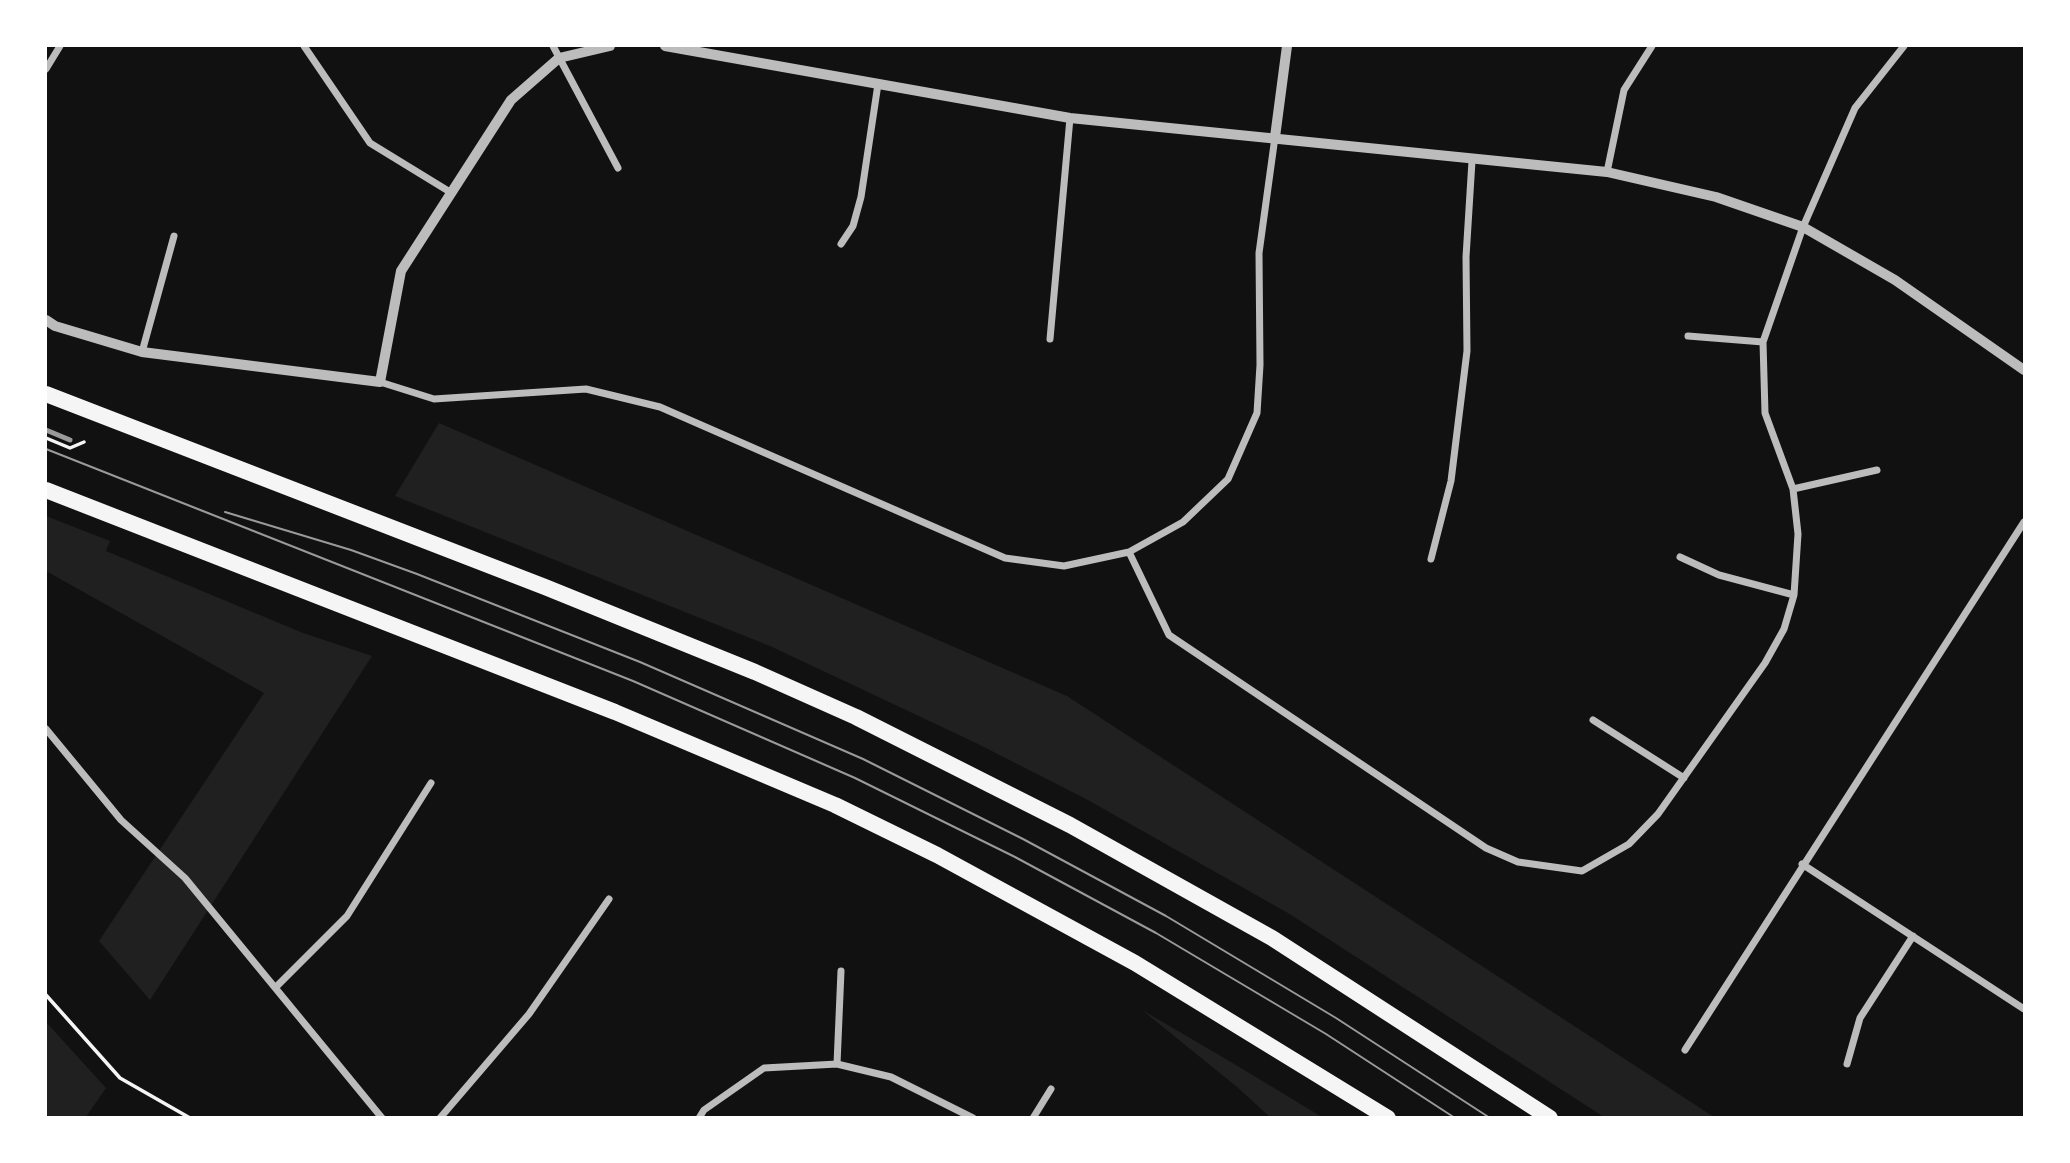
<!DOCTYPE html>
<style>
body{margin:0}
#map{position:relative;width:2070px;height:1163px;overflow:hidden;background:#111;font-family:"Source Serif 4",serif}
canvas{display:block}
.frame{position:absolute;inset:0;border:47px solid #fff;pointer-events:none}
</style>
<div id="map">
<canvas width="2070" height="1163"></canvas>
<div class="frame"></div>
</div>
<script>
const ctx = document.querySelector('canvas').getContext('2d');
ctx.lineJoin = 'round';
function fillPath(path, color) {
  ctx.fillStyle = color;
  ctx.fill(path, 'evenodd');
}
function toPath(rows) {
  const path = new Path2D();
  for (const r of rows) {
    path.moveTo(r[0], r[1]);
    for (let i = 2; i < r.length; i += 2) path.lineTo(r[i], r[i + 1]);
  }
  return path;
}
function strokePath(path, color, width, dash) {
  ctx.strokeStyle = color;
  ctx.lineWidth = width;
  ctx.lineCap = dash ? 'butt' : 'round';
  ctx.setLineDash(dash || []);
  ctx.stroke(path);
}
const green = toPath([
 [439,423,1067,696,1714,1117,1604,1117,1288,913,1086,799,976,743,770,646,395,496],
 [46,516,110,541,106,551,303,633,372,656,150,1000,99,941,264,693,46,571],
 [1142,1010,1231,1062,1322,1117,1270,1117,1237,1087],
 [46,1022,106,1088,86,1117,46,1117]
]);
const path = toPath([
 [46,438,70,448,84,442],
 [46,995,120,1078,190,1118]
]);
const minor = toPath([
 [304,46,370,143,450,192],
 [553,46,618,168],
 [46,69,60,46],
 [1607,172,1624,90,1652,46],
 [841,244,853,226,861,197,878,84],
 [1688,336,1763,342],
 [1050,339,1070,118],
 [142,352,174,236],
 [380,382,434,399,586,389,660,407,1005,558,1064,566,1129,552,1183,522,1228,479,1257,413,1260,365,1259,253,1275,137],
 [1793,489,1877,470],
 [1129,552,1169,635,1486,848,1518,862,1582,871,1629,844,1658,814,1765,663,1784,629,1794,595,1798,534,1793,489,1765,413,1763,342,1803,227,1855,108,1904,46],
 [1680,557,1719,575,1794,595],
 [1431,559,1451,481,1467,351,1466,257,1472,161],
 [1593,720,1684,778],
 [46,729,121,820,185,878,382,1118],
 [1802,864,2024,1009],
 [277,986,347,916,431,783],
 [1685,1050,2024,522],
 [837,1064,841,971],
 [1847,1064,1860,1018,1913,936],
 [440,1118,529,1014,609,899],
 [699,1118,704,1110,764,1068,837,1064,891,1077,973,1118],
 [1033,1118,1051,1089]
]);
const tertiary = toPath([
 [665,46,1070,118,1607,172,1716,197,1803,227,1895,280,2024,370],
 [1275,137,1287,46],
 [46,320,55,326,142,352,380,382,401,271,511,100,559,58,610,46]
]);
const motorway = toPath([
 [46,394,545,587,755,672,856,717,1070,825,1272,938,1550,1118],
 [46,490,615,712,835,805,937,855,1135,963,1388,1118]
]);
const tram = toPath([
 [46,449,633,681,855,778,1015,857,1156,933,1326,1034,1455,1118],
 [225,512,351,550,417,574,640,662,863,759,1023,839,1166,916,1336,1018,1490,1118]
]);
const rail = toPath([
 [46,430,70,440]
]);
fillPath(green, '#202020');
strokePath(path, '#f5f5f5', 3.5);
strokePath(minor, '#bcbcbc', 7);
strokePath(tertiary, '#bcbcbc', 10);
strokePath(motorway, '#f5f5f5', 16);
strokePath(tram, '#9a9a9a', 2);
strokePath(rail, '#9a9a9a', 5);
</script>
